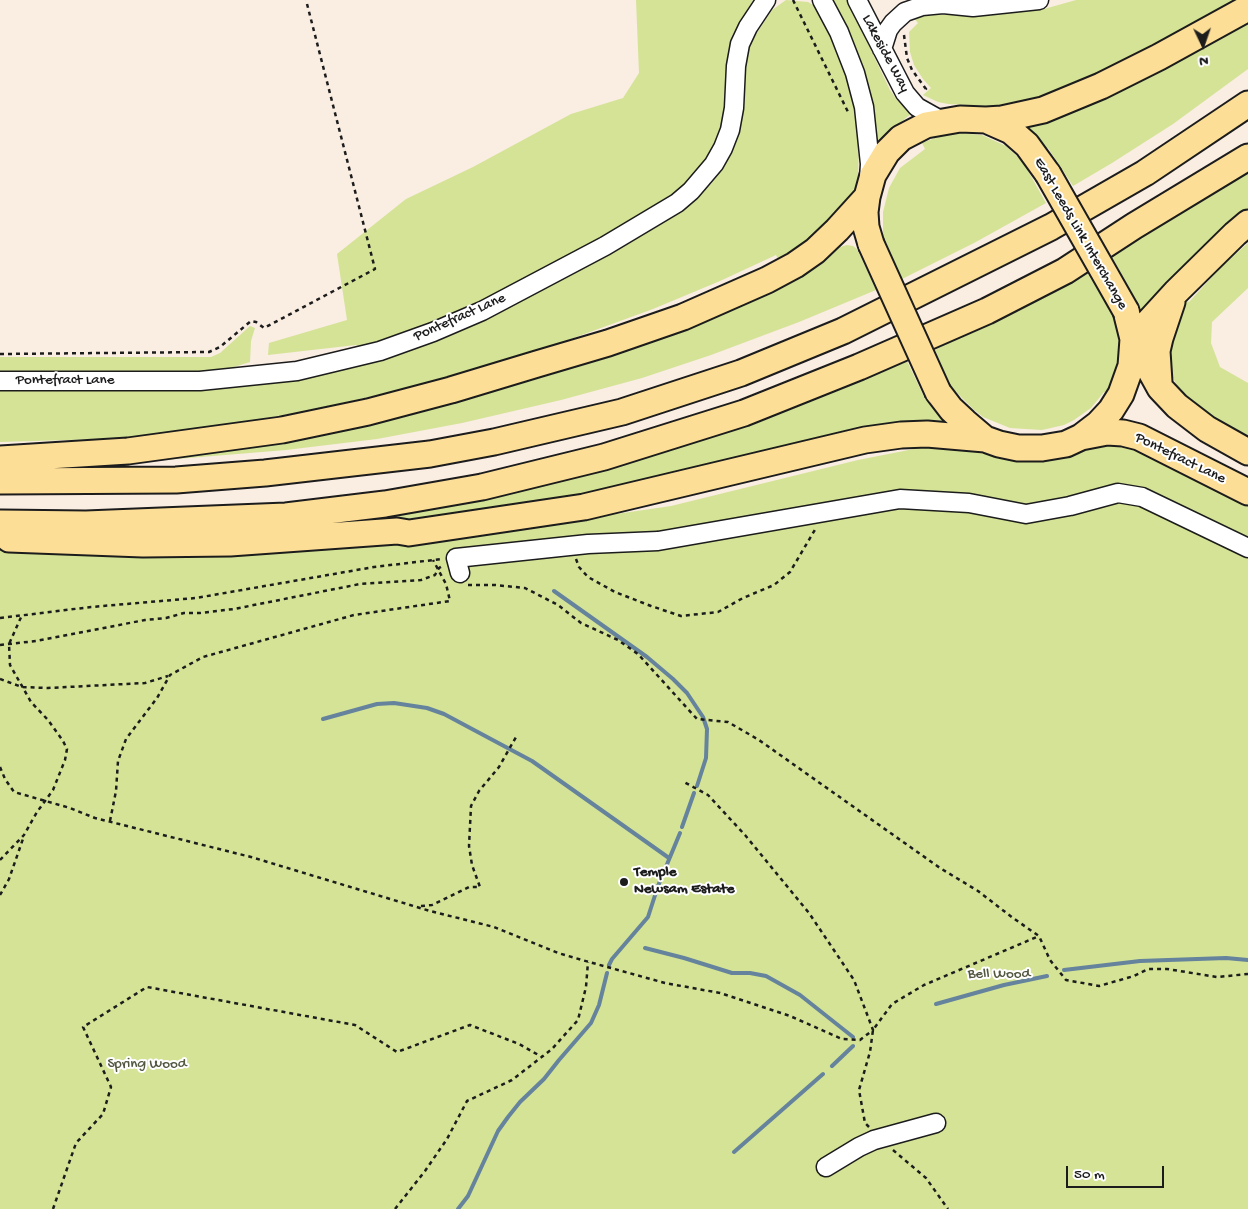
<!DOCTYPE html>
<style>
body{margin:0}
#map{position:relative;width:1248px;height:1209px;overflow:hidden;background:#faede2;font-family:"Gochi Hand",sans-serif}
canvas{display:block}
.north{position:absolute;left:1178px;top:20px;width:50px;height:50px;-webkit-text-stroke:4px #fff;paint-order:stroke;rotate:177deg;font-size:14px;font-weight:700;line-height:20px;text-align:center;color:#1c1c1c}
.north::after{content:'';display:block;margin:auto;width:18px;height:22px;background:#1c1c1c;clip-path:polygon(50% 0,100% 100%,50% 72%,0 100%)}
.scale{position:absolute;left:1066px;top:1166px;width:98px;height:22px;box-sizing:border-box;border:2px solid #1c1c1c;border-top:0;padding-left:6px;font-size:15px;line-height:18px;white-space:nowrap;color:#1c1c1c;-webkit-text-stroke:4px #fff;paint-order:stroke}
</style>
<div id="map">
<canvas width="1248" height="1209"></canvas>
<div class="north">N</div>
<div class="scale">50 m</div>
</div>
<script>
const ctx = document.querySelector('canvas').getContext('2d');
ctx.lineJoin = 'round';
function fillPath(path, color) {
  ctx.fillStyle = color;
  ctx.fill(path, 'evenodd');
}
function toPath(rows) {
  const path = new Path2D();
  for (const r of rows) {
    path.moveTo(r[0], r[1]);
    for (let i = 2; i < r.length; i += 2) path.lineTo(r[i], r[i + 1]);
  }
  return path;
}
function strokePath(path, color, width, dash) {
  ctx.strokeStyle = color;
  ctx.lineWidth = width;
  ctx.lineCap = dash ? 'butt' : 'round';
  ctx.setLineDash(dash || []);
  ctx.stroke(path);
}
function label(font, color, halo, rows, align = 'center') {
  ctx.font = font + ' "Gochi Hand",sans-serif';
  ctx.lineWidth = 4;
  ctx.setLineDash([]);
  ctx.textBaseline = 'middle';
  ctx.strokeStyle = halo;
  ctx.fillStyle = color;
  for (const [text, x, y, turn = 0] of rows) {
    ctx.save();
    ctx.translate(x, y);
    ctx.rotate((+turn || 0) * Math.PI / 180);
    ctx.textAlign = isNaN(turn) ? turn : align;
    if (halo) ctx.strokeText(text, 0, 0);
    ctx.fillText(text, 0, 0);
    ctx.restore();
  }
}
const green = toPath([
 [636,0,753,0,732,36,726,68,728,99,718,147,677,198,480,306,406,335,362,348,356,345,268,355,269,343,347,320,337,254,406,199,473,167,571,114,623,98,639,73],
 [786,0,808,2,816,7,825,21,843,63,855,98,859,138,858,183,852,194,838,215,801,247,790,253,778,259,776,255,720,281,653,309,546,348,428,383,322,408,224,426,135,438,0,442,0,389,315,375,607,254,688,206,711,184,722,170,731,154,741,125,743,84,746,61,751,42,772,10],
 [830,0,847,0,890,90,897,100,911,114,877,141],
 [1076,0,1235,0,1150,47,1073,84,1024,104,1006,107,948,104,938,102,923,95,931,88,923,79,914,65,910,52,909,32,918,23,912,16,964,14,996,15,1044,9],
 [1248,15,1248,69,1173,124,1112,163,1073,186,1048,148,1045,150,1021,123],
 [958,133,982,135,1006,146,1023,162,1046,203,974,243,902,279,883,235,883,212,889,188,900,168,925,149,922,143,935,138],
 [1248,164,1248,209,1226,228,1140,316,1128,293,1131,291,1111,255],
 [1248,243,1248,288,1212,322,1211,343,1220,367,1248,383,1248,440,1204,415,1182,395,1173,378,1169,359,1171,316,1183,298,1189,302,1222,266],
 [847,245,853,246,857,249,876,290,799,322,711,355,642,378,561,400,462,423,377,439,286,450,140,462,692,324,725,312,803,276,819,266,840,247],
 [1086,271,1107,305,1111,304,1121,338,1120,361,1108,393,1104,392,1091,408,1074,420,1064,425,1042,430,1010,428,983,417,973,409,951,387,935,350],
 [250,326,255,328,251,341,250,362,224,370,208,373,0,375,0,357,211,357,220,353],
 [907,361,925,399,930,397,949,424,652,479,573,496,426,517,353,523,307,525,625,463,723,433,787,410],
 [1118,441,1248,500,1248,1209,0,1209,0,549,99,555,520,528,671,506,858,460,924,447,924,442]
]);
const stream = toPath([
 [554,591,647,657,673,679,687,693,703,717,707,729,706,758,697,786],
 [323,719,377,704,394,703,427,708,444,714,532,761,669,858],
 [682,827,694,793],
 [645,948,684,958,732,973,750,973,766,976,800,995,853,1037],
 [609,965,612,959,648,917,658,886,680,833],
 [1064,970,1140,961,1226,958,1248,960],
 [936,1004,1004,985,1047,976],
 [832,1066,853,1046],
 [734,1152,823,1074],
 [458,1209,468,1196,498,1131,508,1117,520,1102,544,1079,559,1060,591,1023,599,1005,607,973]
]);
const path = toPath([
 [793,0,849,114],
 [904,35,907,58,912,70,926,89,923,91],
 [0,354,209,352,220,347,251,321,256,322,264,328,375,269,306,0],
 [576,559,579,567,588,577,615,592,651,606,681,616,718,612,743,598,774,585,790,572,816,528],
 [468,585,495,585,525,588,558,605,581,623,618,640,638,654,697,719,728,722,759,740,940,868,978,891,1013,918,1039,936,1050,960,1066,980,1099,986,1134,976,1148,969,1167,969,1217,977,1248,974],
 [0,618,91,607,196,598,374,567,442,559],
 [0,645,36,641,145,620,166,618,184,613,200,613,234,609,360,584,421,580,435,575,439,568,444,565],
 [0,679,22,687,48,688,145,683,168,676],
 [0,767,5,779,14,792,70,808,95,818,251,857,430,911,494,927,558,953,582,960,665,983,720,993,790,1016,842,1039,860,1040,873,1030,854,980,809,913,745,835,708,795,684,782],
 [110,821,116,791,118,761,126,739,157,698,170,675,203,657,354,615,450,601,446,584,433,560],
 [0,860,24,835,37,812,53,790,65,760,67,749,63,741,48,720,31,702,10,665,9,644,22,615],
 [0,895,9,879,24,836],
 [421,906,432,905,469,887,480,887,472,865,469,846,471,806,479,791,499,767,516,737],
 [869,1127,865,1123,859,1090,870,1052,873,1030,892,1004,924,985,1039,936],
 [893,1150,926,1178,948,1209],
 [53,1209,76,1143,103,1114,111,1087,83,1027,147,987,355,1025,397,1052,470,1025,519,1044,542,1057],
 [395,1209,425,1171,447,1139,467,1101,512,1080,552,1049,578,1020,586,987,588,962]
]);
const minor = toPath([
 [822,0,839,32,855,73,864,107,870,164,869,179],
 [857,0,905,93,917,107,942,121],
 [882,49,888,30,893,23,905,12,922,6,943,4,973,7,1039,0],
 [0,381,200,381,297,371,380,351,433,332,482,311,605,246,677,203,691,191,714,164,723,148,730,130,734,108,736,66,740,44,748,27,766,0],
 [460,573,456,558,588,544,658,541,900,499,969,503,1026,514,1070,506,1118,493,1142,497,1248,548],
 [826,1167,859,1147,874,1140,936,1123]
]);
const highway = toPath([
 [986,120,1002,119,1043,110,1101,86,1159,57,1248,8],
 [871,244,866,227,865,212,867,197,873,175,887,152,901,138,926,125,960,119,986,120,1011,131,1027,145,1048,174],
 [1133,339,1160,388,1177,406,1207,429,1248,452],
 [1133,339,1176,292,1235,234,1248,223],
 [1159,382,1157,351,1160,338,1172,302],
 [938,392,951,409,965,422,985,439,999,444,1018,448,1042,448,1066,444,1081,437,1098,424,1111,410,1121,394,1131,366,1133,339,1126,311],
 [1081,437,1107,432,1123,433,1139,437,1248,492],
 [0,459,128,451,282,430,368,412,451,390,537,364,608,343,683,317,767,280,795,265,815,251,837,230,867,197],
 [0,481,176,480,265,473,430,454,494,442,622,412,741,373,843,331,1051,227,1145,173,1248,104],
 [0,523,86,524,286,516,385,504,482,487,604,457,744,413,859,367,987,311,1065,271,1134,226,1248,157],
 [9,539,143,544,230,543,397,531,409,533,584,507,865,440,901,435,927,434,985,439]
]);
const highwayBridge = toPath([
 [1048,174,1126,311],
 [871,244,938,392]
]);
const markers = [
 [624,882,5,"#1c1c1c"]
];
const streetNames = [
 ["Lakeside Way",885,54,62],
 ["East Leeds Link Interchange",1080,234,60],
 ["Pontefract Lane",460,318,-24],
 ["Pontefract Lane",65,381],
 ["Pontefract Lane",1180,459,26]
];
const poiNames = [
 ["Temple",634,873],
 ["Newsam Estate",634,890]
];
const parkNames = [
 ["Bell Wood",999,975],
 ["Spring Wood",147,1065]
];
fillPath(green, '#d4e396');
strokePath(stream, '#65839c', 4);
strokePath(minor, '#1c1c1c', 21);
strokePath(highway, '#1c1c1c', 29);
strokePath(path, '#1c1c1c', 2.5, [4, 4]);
strokePath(minor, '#fff', 18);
strokePath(highway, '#fdde96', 25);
strokePath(highwayBridge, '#1c1c1c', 29, []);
strokePath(highwayBridge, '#fdde96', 25);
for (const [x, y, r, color] of markers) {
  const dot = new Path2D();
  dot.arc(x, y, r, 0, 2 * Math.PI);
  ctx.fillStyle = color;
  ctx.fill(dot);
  strokePath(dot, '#fff', 2);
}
label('15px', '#1c1c1c', '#fff', streetNames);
label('bold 15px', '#1c1c1c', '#fff', poiNames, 'left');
label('15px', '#535841', '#fff', parkNames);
</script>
